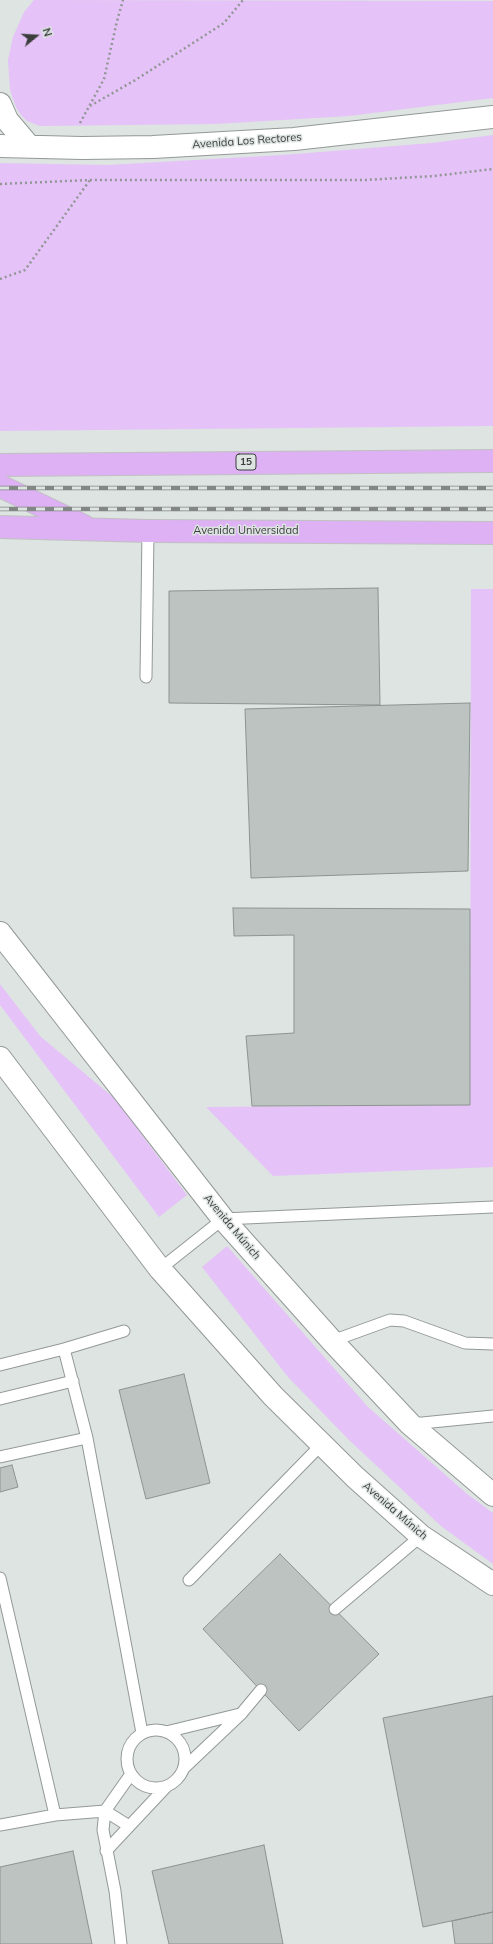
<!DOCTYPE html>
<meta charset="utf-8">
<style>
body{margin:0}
#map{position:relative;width:493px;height:1944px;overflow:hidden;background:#dde4e2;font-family:Mulish,sans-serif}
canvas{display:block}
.north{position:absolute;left:16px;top:16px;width:40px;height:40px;-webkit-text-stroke:3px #dde4e2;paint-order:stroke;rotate:72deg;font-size:11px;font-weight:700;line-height:16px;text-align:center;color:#3b3e3d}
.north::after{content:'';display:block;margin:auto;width:14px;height:18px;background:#3b3e3d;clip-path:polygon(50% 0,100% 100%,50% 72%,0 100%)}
</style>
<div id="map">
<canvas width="493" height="1944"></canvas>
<div class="north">N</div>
</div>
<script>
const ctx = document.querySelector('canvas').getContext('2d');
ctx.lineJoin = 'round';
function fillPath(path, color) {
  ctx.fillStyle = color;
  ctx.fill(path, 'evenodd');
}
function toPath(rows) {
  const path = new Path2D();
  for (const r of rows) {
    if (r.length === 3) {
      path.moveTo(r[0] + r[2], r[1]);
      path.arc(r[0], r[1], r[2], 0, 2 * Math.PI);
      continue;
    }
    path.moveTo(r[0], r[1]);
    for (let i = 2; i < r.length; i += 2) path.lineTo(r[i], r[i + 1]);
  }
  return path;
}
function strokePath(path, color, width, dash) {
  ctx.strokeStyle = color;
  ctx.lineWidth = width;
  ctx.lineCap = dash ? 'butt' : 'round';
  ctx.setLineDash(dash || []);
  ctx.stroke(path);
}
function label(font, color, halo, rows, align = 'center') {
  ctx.font = font + ' Mulish,sans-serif';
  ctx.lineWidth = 3;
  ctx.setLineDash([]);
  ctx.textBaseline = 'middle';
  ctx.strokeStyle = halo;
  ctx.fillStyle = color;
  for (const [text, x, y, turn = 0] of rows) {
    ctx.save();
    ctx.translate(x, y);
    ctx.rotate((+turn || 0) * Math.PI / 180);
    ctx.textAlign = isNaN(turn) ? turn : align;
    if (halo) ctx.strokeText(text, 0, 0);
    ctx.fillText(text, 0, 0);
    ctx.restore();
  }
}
const green = toPath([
 [34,0,493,1,493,98,349,116,215,124,40,126,27,121,21,115,16,107,10,90,8,60,13,37,24,12],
 [493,135,493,426,0,431,0,163,108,165,283,155,432,143],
 [471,589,493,589,493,1167,273,1176,206,1107,470,1105],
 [0,984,40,1036,114,1098,187,1195,159,1217,0,1005],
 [227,1246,367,1406,466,1493,493,1513,493,1564,441,1526,349,1440,288,1377,202,1267]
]);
const building = toPath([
 [378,588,380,705,169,703,169,591,378,588],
 [470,703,468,871,251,878,245,709,470,703],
 [233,908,470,909,470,1105,252,1106,246,1036,294,1033,294,935,234,936,233,908],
 [184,1374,210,1483,146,1499,119,1390,184,1374],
 [12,1465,18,1487,0,1492,0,1468,12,1465],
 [280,1554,379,1654,299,1731,203,1629,280,1554],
 [493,1696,493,1912,423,1927,383,1718,493,1696],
 [264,1845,283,1944,169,1944,152,1871,264,1845],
 [73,1851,92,1944,0,1944,0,1867,73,1851],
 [493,1912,493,1944,455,1944,452,1921,493,1912]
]);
const path = toPath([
 [90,106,137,79,224,23,243,0],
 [80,123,104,79,117,21,123,0],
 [0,184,90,180,365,180,434,176,493,169],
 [0,279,25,270,90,180]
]);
const lane = toPath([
 [146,677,148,531],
 [160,1269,223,1219,493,1207],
 [332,1341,390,1320,404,1321,465,1343,493,1344],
 [64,1349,124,1331],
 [0,1365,64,1349,87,1438,142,1733],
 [0,1399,73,1381],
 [412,1424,493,1416],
 [0,1457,87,1438],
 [0,1578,55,1815],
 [189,1580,322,1444],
 [335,1609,421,1536],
 [156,1759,29],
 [166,1732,240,1714],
 [184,1768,241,1714,261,1690],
 [0,1825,55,1815,105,1811,129,1826],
 [106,1851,166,1787],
 [121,1944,115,1891,103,1830,105,1811,131,1774]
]);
const street = toPath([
 [0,104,7,120,29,146],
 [0,146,82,148,153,147,294,139,493,117]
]);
const secondary = toPath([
 [0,933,223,1219,332,1341,410,1424,493,1495],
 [0,1058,160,1269,273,1396,355,1477,421,1536,493,1584]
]);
const highway = toPath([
 [0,465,493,461],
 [0,486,84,526],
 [0,527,148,531,493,533]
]);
const rail = toPath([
 [0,488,493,488],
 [0,509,493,509]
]);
const shields = [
 [246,462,20]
];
const shieldNames = [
 ["15",246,462]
];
const streetNames = [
 ["Avenida Los Rectores",247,141,-4],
 ["Avenida Universidad",246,531],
 ["Avenida Múnich",232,1227,50],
 ["Avenida Múnich",395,1511,41]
];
fillPath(green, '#e5c2f7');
fillPath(building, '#bcc3c1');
strokePath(building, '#8c9391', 1);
strokePath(lane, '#939997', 13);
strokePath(street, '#939997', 24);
strokePath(secondary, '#939997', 24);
strokePath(highway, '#c0c1c1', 24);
strokePath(path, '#929796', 2.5, [2, 3]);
strokePath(lane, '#fff', 11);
strokePath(street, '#fff', 22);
strokePath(secondary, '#fff', 22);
strokePath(highway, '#ddb1f3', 22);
strokePath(rail, '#828685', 4.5);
strokePath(rail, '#dde4e2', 3, [9]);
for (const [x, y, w] of shields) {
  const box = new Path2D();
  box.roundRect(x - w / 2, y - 8, w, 16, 3);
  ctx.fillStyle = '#dde4e2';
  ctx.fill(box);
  strokePath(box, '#3b3e3d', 1);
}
label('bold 10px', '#3b3e3d', null, shieldNames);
label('11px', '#3b3e3d', '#dde4e2', streetNames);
</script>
